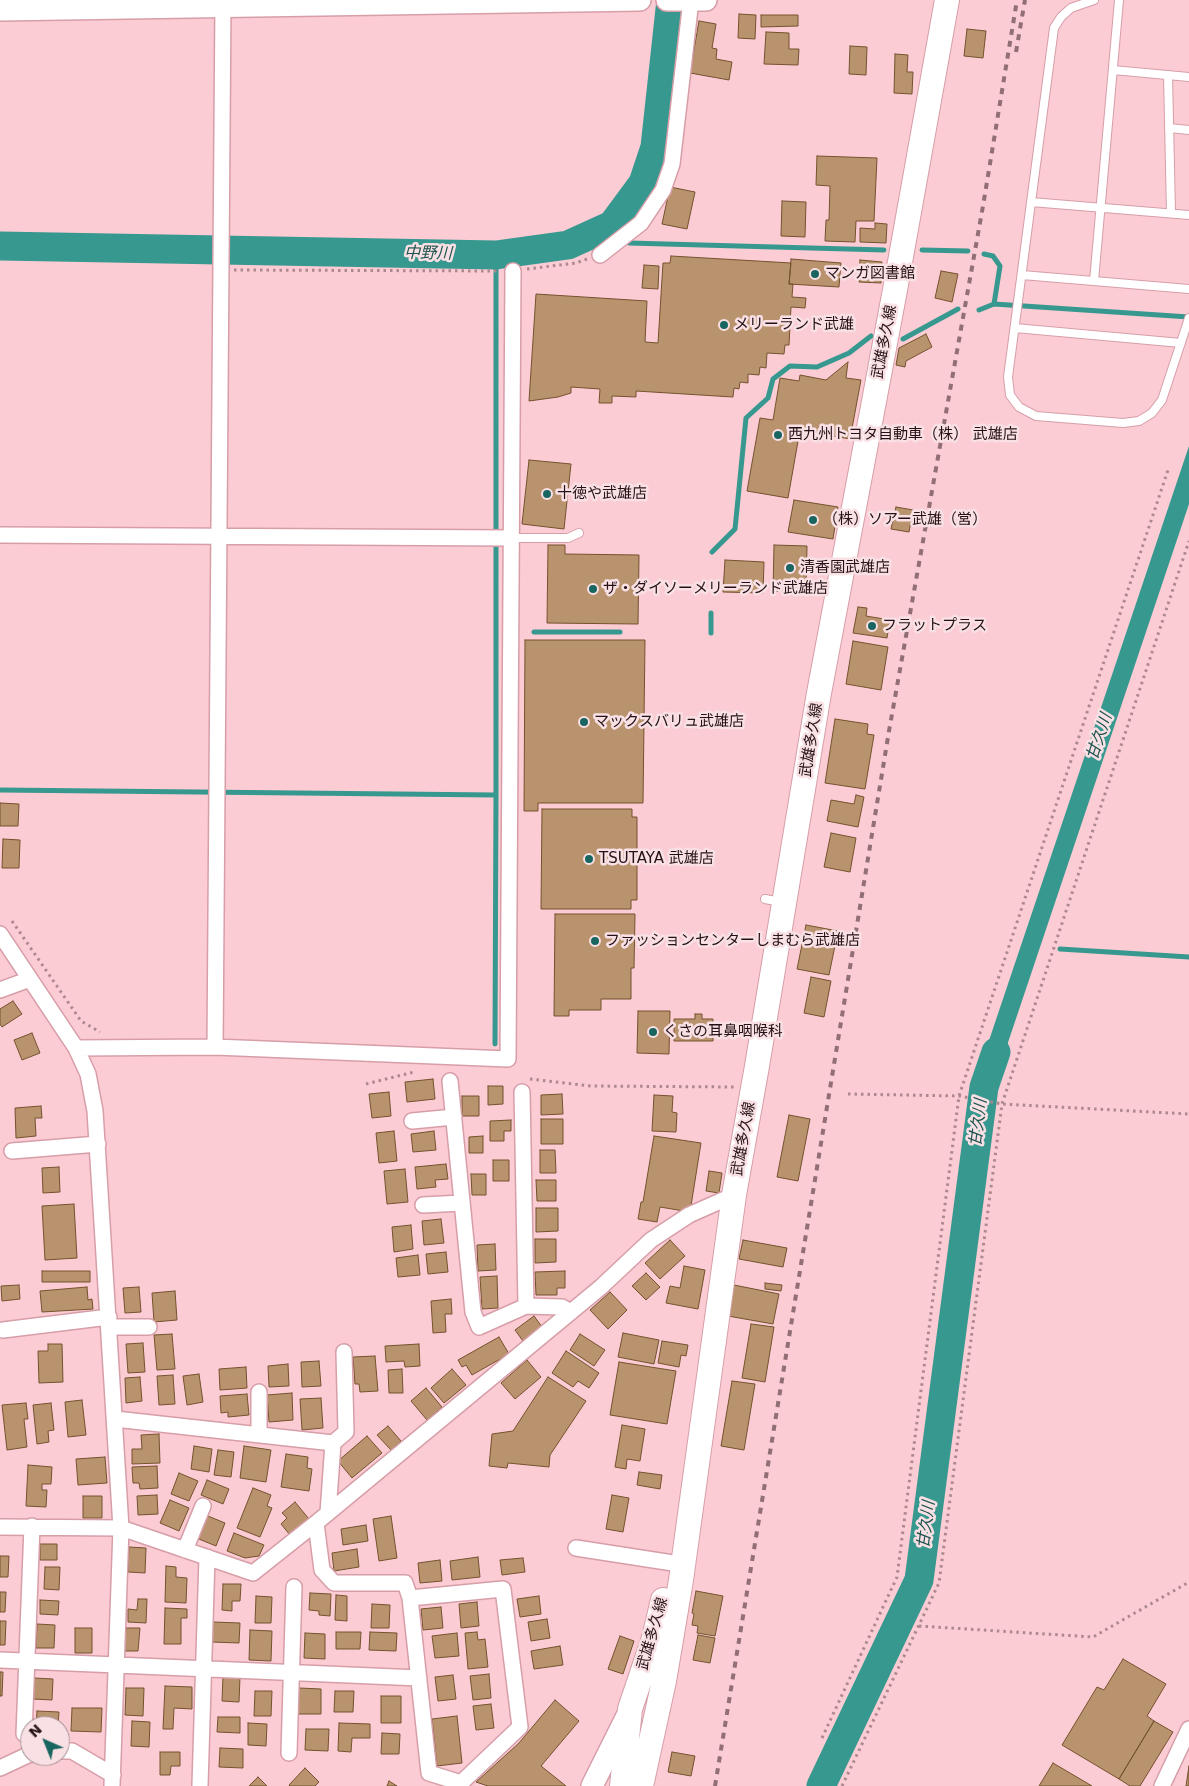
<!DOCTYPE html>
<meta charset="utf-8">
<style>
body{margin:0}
#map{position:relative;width:1189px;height:1786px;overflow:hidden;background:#fbccd4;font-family:"DejaVu Sans",sans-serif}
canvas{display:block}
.north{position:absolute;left:20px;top:1716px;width:50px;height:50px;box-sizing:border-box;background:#f8e0e4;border:1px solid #a48d91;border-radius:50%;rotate:316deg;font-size:14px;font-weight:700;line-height:20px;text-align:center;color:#251115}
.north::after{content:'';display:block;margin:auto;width:18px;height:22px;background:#19655f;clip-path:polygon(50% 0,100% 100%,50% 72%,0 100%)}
</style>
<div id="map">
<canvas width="1189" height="1786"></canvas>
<div class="north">N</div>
</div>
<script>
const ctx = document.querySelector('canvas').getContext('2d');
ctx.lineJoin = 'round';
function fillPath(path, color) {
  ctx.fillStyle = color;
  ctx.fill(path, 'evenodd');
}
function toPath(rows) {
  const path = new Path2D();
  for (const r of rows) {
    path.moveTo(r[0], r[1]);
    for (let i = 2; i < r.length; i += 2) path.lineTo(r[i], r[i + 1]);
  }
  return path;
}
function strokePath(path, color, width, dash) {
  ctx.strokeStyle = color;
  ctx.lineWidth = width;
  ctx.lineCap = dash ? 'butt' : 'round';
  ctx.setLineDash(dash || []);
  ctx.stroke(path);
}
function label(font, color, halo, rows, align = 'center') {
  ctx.font = font + ' "DejaVu Sans","Noto Sans JP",sans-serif';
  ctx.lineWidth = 5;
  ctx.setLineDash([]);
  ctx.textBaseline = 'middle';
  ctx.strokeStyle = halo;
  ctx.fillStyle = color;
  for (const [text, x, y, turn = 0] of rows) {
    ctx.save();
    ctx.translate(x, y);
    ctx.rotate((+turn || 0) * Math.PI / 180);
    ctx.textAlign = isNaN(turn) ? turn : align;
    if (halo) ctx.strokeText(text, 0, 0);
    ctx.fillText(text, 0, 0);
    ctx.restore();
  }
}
const water = toPath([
 [1189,446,1189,504,992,1090,973,1088]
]);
const stream = toPath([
 [629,243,884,250],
 [922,250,968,251],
 [984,254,993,256,1000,266,994,304,1189,317],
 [979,310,994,304],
 [903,339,958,309],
 [712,552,735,529,746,418,768,398,773,379,790,366,817,367,849,353,871,336],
 [534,632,620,632],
 [711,633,711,613],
 [0,790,496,795,496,255],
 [1060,949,1189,957],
 [495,1044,496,795]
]);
const river = toPath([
 [0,246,496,255,568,245,612,225,643,183,655,147,671,0],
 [821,1786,919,1580,984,1087,996,1052]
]);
const building = toPath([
 [739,14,756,15,755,39,738,38,739,14],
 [761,15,798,15,798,26,761,27,761,15],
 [699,21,716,24,712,48,717,49,716,59,732,62,729,80,690,73,699,21],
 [967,29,986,31,983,58,964,56,967,29],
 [766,32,789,33,789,49,799,49,798,65,764,64,766,32],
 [850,46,867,47,866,75,849,74,850,46],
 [895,54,908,55,907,72,913,72,912,94,894,93,895,54],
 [817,156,877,158,874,221,856,221,855,242,825,241,826,220,829,220,830,186,816,185,817,156],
 [670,187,695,192,687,229,662,224,670,187],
 [782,201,806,202,805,237,781,236,782,201],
 [875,223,887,224,886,243,860,242,860,228,875,229,875,223],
 [671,256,791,263,789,284,793,284,792,297,806,298,805,308,791,307,789,345,785,345,784,354,767,353,766,368,760,367,759,375,748,374,748,383,740,382,739,389,734,388,733,397,636,391,636,397,612,396,612,403,599,403,600,389,571,387,571,393,558,397,529,401,536,294,647,301,645,342,658,343,663,263,670,263,671,256],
 [791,259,841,263,839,287,789,284,791,259],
 [860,260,882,262,881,283,859,282,860,260],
 [644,265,659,266,658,289,642,288,644,265],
 [941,271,958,274,952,302,935,298,941,271],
 [926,334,932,347,906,361,905,367,896,365,899,348,926,334],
 [848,362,846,378,861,380,850,439,800,430,788,498,747,491,760,418,773,420,780,378,799,381,800,375,826,380,848,362],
 [529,460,571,464,564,529,522,524,529,460],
 [794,500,838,507,833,539,788,532,794,500],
 [896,507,913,510,909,532,891,529,896,507],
 [548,545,565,545,565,554,639,555,638,624,547,623,548,545],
 [774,545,807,546,806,591,773,591,774,545],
 [725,560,764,562,763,593,723,592,725,560],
 [858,607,867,608,866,616,890,620,887,638,853,633,858,607],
 [525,640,645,640,643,803,538,803,538,811,524,811,525,640],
 [853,641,888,647,881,690,846,684,853,641],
 [835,719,868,724,867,734,874,735,865,789,825,783,835,719],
 [856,795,864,797,858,827,827,821,831,800,854,804,856,795],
 [0,803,19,804,18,826,0,826,0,803],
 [542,809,632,809,632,817,637,817,637,900,631,900,631,909,541,909,542,809],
 [831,833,856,838,850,872,824,867,831,833],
 [3,839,20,840,19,868,2,868,3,839],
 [555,914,635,914,634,968,631,968,631,999,601,999,601,1010,569,1010,569,1016,554,1016,555,914],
 [806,925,838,931,829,975,797,969,806,925],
 [811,977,831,981,824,1017,804,1013,811,977],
 [13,1001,22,1014,2,1027,0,1024,0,1009,13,1001],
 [638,1011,670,1011,669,1054,637,1053,638,1011],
 [695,1014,702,1014,702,1019,713,1019,713,1041,674,1041,674,1019,695,1019,695,1014],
 [32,1033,40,1053,22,1060,14,1040,32,1033],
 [433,1079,435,1099,407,1102,405,1082,433,1079],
 [488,1086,503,1086,503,1104,488,1105,488,1086],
 [389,1092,391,1116,372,1118,369,1094,389,1092],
 [562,1094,563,1114,541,1115,541,1095,562,1094],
 [654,1095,673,1096,672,1112,677,1113,676,1132,652,1131,654,1095],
 [462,1096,479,1096,479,1116,462,1116,462,1096],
 [41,1106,42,1118,35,1118,36,1136,16,1138,15,1108,41,1106],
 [789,1115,810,1119,798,1181,777,1177,789,1115],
 [541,1119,563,1119,563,1144,541,1144,541,1119],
 [511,1120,511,1131,504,1131,504,1141,490,1141,490,1121,511,1120],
 [394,1131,397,1161,379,1163,376,1133,394,1131],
 [434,1131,436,1150,413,1152,411,1134,434,1131],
 [483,1136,483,1153,469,1153,469,1137,483,1136],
 [654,1136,701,1143,690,1212,660,1207,657,1222,638,1219,641,1202,643,1202,654,1136],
 [540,1150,555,1150,556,1173,540,1173,540,1150],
 [493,1160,509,1160,509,1181,493,1181,493,1160],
 [446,1164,448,1179,435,1180,436,1187,417,1189,415,1167,446,1164],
 [59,1167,60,1192,43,1193,42,1168,59,1167],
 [405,1169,408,1202,387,1204,384,1171,405,1169],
 [709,1171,722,1173,719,1193,706,1191,709,1171],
 [471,1174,486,1174,486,1195,472,1195,471,1174],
 [536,1180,556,1180,556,1201,537,1201,536,1180],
 [74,1204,77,1258,45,1260,42,1206,74,1204],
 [536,1208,558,1208,558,1231,536,1232,536,1208],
 [441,1219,444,1243,424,1245,422,1221,441,1219],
 [411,1225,413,1249,394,1252,392,1227,411,1225],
 [535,1239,556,1239,556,1262,535,1263,535,1239],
 [670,1240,685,1256,660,1279,645,1263,670,1240],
 [743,1240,787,1248,783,1267,739,1259,743,1240],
 [495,1244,496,1270,478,1271,477,1245,495,1244],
 [446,1252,448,1272,428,1274,426,1254,446,1252],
 [418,1255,420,1275,398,1277,396,1258,418,1255],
 [684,1266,705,1270,698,1309,666,1303,670,1286,680,1288,684,1266],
 [42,1271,90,1271,90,1282,42,1282,42,1271],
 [565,1271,565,1288,557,1288,557,1295,536,1295,535,1272,565,1271],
 [646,1273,660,1287,646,1300,632,1286,646,1273],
 [497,1276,498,1308,482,1309,480,1277,497,1276],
 [765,1283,782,1285,781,1291,765,1289,765,1283],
 [19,1285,20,1299,2,1301,1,1286,19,1285],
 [734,1285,779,1294,773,1324,728,1316,734,1285],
 [87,1287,88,1300,92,1299,93,1309,42,1312,40,1291,87,1287],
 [139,1287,141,1312,125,1313,123,1288,139,1287],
 [175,1291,177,1320,154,1322,152,1293,175,1291],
 [610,1292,627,1310,608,1329,590,1310,610,1292],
 [451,1299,452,1314,445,1314,446,1332,433,1333,431,1301,451,1299],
 [534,1316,542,1327,523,1341,515,1330,534,1316],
 [751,1324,774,1327,765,1382,742,1378,751,1324],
 [623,1333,659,1340,654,1364,618,1357,623,1333],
 [172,1334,175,1369,157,1370,154,1335,172,1334],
 [580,1334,605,1350,594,1366,570,1350,580,1334],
 [499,1337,509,1354,472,1375,466,1365,462,1367,458,1360,499,1337],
 [662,1341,688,1345,686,1356,681,1355,679,1367,658,1363,662,1341],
 [143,1343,145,1372,128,1373,126,1344,143,1343],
 [48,1344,62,1344,63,1382,39,1383,38,1351,48,1351,48,1344],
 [419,1344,420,1366,405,1367,404,1361,386,1362,385,1346,419,1344],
 [566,1351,599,1373,589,1388,578,1381,573,1387,552,1373,566,1351],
 [375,1356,378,1391,360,1392,359,1384,355,1384,353,1357,375,1356],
 [527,1360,541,1377,515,1399,501,1383,527,1360],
 [319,1361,321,1386,302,1387,301,1362,319,1361],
 [619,1362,676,1371,667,1424,610,1415,619,1362],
 [288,1364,289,1386,269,1387,268,1366,288,1364],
 [246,1367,247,1388,220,1390,219,1369,246,1367],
 [402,1369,403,1393,389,1393,388,1370,402,1369],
 [452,1369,466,1385,444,1403,431,1388,452,1369],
 [199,1374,203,1402,187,1405,183,1376,199,1374],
 [173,1375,175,1404,159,1405,157,1376,173,1375],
 [140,1377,142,1401,126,1403,125,1378,140,1377],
 [548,1377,586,1401,550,1455,549,1467,508,1463,507,1468,489,1466,492,1434,513,1431,548,1377],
 [732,1381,755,1384,744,1450,721,1446,732,1381],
 [426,1388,442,1407,427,1420,411,1401,426,1388],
 [292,1393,293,1420,269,1422,267,1395,292,1393],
 [247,1394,249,1415,228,1417,228,1412,221,1413,220,1396,247,1394],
 [321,1398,323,1428,302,1430,300,1399,321,1398],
 [82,1400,86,1435,68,1437,65,1402,82,1400],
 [26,1403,28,1419,24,1419,27,1447,7,1450,2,1405,26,1403],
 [51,1403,54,1430,48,1431,49,1442,37,1444,33,1405,51,1403],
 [622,1425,645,1429,640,1461,627,1459,626,1469,615,1467,622,1425],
 [388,1426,401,1441,391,1450,377,1435,388,1426],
 [159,1434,160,1463,132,1464,132,1449,142,1449,141,1435,159,1434],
 [367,1436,382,1453,352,1478,338,1461,367,1436],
 [194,1446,212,1449,209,1472,191,1469,194,1446],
 [244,1446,271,1450,266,1482,240,1478,244,1446],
 [218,1450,234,1452,231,1477,214,1475,218,1450],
 [286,1454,308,1457,307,1468,312,1469,309,1491,281,1487,286,1454],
 [105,1457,107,1483,78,1485,76,1459,105,1457],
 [28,1465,52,1467,51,1484,42,1484,42,1490,47,1490,46,1507,26,1506,28,1465],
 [157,1466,158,1488,140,1489,139,1483,133,1483,132,1467,157,1466],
 [639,1472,662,1475,660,1489,637,1485,639,1472],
 [179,1473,198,1481,189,1501,171,1494,179,1473],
 [207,1480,229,1489,223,1504,201,1495,207,1480],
 [253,1488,271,1495,267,1506,272,1508,260,1537,237,1528,253,1488],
 [157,1495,158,1514,138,1515,137,1496,157,1495],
 [612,1495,629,1498,623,1532,606,1529,612,1495],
 [83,1496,102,1496,102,1518,83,1518,83,1496],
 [170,1500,189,1508,179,1531,160,1523,170,1500],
 [295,1502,309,1519,290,1535,281,1524,287,1518,282,1513,295,1502],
 [203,1514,225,1523,216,1546,194,1537,203,1514],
 [391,1516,397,1558,379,1561,373,1519,391,1516],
 [366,1525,368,1541,343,1545,341,1529,366,1525],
 [234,1533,264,1545,259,1556,245,1558,227,1551,234,1533],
 [40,1544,57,1544,57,1560,40,1560,40,1544],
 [129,1547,146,1548,145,1573,128,1572,129,1547],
 [357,1549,359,1567,334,1571,332,1553,357,1549],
 [0,1556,9,1556,8,1577,0,1577,0,1556],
 [478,1557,480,1577,452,1580,450,1561,478,1557],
 [523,1558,525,1572,502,1575,500,1560,523,1558],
 [440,1560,442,1581,420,1583,418,1563,440,1560],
 [166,1566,176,1567,176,1577,187,1578,186,1603,165,1602,166,1566],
 [45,1567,60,1567,59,1590,44,1589,45,1567],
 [223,1584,241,1584,240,1601,232,1601,232,1611,222,1610,223,1584],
 [696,1591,723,1596,715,1636,697,1633,698,1626,692,1625,694,1614,692,1613,696,1591],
 [0,1592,6,1592,5,1612,0,1612,0,1592],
 [310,1593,331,1594,330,1616,319,1615,319,1611,309,1610,310,1593],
 [336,1595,347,1596,347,1621,335,1620,336,1595],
 [256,1596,272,1597,271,1623,255,1623,256,1596],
 [539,1596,541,1614,520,1617,517,1599,539,1596],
 [138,1599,147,1599,146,1623,128,1622,128,1609,137,1610,138,1599],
 [40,1600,59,1601,58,1615,40,1614,40,1600],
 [477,1602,479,1626,461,1628,459,1604,477,1602],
 [372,1604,390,1605,389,1628,371,1628,372,1604],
 [441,1607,443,1628,423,1630,421,1609,441,1607],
 [165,1608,187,1609,187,1618,181,1618,181,1644,164,1644,165,1608],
 [547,1619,550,1638,531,1641,528,1622,547,1619],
 [0,1621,6,1621,5,1645,0,1645,0,1621],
 [213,1622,240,1623,239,1643,212,1642,213,1622],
 [37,1624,55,1625,54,1648,36,1648,37,1624],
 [75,1628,92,1628,92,1653,75,1653,75,1628],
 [126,1628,140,1628,138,1651,124,1651,126,1628],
 [250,1630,272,1631,271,1661,249,1660,250,1630],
 [336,1632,361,1632,360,1649,336,1649,336,1632],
 [370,1632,397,1633,396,1651,369,1650,370,1632],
 [477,1632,478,1640,485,1639,488,1667,468,1669,465,1633,477,1632],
 [305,1633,325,1634,325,1659,304,1658,305,1633],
 [457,1633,459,1656,435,1658,432,1636,457,1633],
 [698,1635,715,1638,710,1663,693,1660,698,1635],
 [620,1636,634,1641,623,1674,608,1669,620,1636],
 [560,1646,563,1665,534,1669,531,1651,560,1646],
 [1123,1659,1166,1684,1147,1716,1154,1721,1119,1779,1062,1745,1097,1687,1104,1690,1123,1659],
 [0,1672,3,1672,2,1696,0,1696,0,1672],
 [489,1674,491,1698,473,1700,470,1676,489,1674],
 [453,1675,456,1699,438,1701,435,1677,453,1675],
 [223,1676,240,1677,239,1702,222,1701,223,1676],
 [34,1678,53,1679,52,1700,33,1699,34,1678],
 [165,1686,192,1687,192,1709,174,1708,173,1729,163,1729,165,1686],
 [126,1688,144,1688,143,1716,125,1715,126,1688],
 [299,1688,321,1689,321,1714,298,1714,299,1688],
 [255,1691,272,1691,271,1716,254,1716,255,1691],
 [335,1691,354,1691,353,1712,334,1712,335,1691],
 [381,1696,401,1696,401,1723,381,1723,381,1696],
 [555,1700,579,1721,541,1766,566,1786,488,1786,476,1782,519,1743,555,1700],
 [491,1704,494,1728,476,1730,473,1706,491,1704],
 [72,1708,102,1708,101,1732,71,1731,72,1708],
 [37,1711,59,1712,58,1726,36,1726,37,1711],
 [457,1716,462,1763,437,1766,432,1719,457,1716],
 [218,1717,240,1717,240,1733,217,1732,218,1717],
 [132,1721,150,1722,149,1747,131,1746,132,1721],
 [1154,1721,1173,1732,1140,1786,1130,1786,1119,1779,1154,1721],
 [248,1723,267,1724,266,1746,248,1745,248,1723],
 [339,1723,370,1724,370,1738,352,1738,351,1752,338,1751,339,1723],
 [306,1729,329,1729,328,1751,305,1750,306,1729],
 [382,1733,400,1734,399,1754,381,1754,382,1733],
 [220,1748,243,1749,243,1768,219,1767,220,1748],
 [160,1752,180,1752,180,1766,171,1766,170,1775,160,1775,160,1752],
 [672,1752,695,1756,691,1776,668,1772,672,1752],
 [1053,1763,1092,1786,1039,1786,1053,1763],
 [1189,1766,1189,1786,1186,1786,1189,1766],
 [305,1768,319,1782,315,1786,290,1786,289,1785,305,1768],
 [258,1777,267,1786,249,1786,258,1777],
 [389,1781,397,1786,387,1786,389,1781]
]);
const path = toPath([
 [527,269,576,263,587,259],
 [234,270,498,271],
 [12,921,81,1021,100,1032],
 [530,1079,591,1086,734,1087],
 [366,1084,414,1072],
 [848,1094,959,1096,1002,1104,1189,1114],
 [919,1626,1093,1637,1189,1582],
 [822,1738,897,1577,959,1096,1169,467],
 [842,1786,939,1583,1002,1104,1189,541]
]);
const lane = toPath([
 [1094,0,1071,8,1061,17,1054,28,1008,377,1010,395,1019,407,1036,416,1123,423,1139,421,1152,413,1162,400,1189,318],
 [1113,70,1189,77],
 [1168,75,1171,213],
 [1169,128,1189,130],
 [1031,202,1189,215],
 [1022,275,1189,289],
 [1094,281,1119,0],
 [1015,328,1181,343],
 [510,538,568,538,579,533],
 [765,899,781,902]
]);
const street = toPath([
 [600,255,641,223,663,190,672,164,691,0],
 [0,535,510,538],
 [0,934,76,1048,88,1074,95,1111,121,1528,0,1527],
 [0,990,30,979],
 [215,1047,223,0],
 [76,1048,215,1047,508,1059,513,271],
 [450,1081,473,1312,479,1327,526,1306,562,1307,571,1312],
 [522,1092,526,1306],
 [412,1121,454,1117],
 [12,1151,98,1144],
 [423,1205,462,1203],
 [109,1327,149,1327],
 [3,1330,109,1317],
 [259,1392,259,1434],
 [115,1419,333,1443,328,1513],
 [333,1443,346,1432,344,1352],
 [316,1523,322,1570,334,1583,405,1583,410,1598,429,1773,461,1783,520,1727,503,1589,410,1598],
 [576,1548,673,1563],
 [185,1550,203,1506],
 [0,1660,419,1678],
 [24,1734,32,1526],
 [60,1751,72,1751,113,1775],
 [289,1753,294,1587],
 [0,1768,30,1754],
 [200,1785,207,1557],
 [112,1786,121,1528,253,1573,316,1523,601,1287,651,1240,689,1215,734,1195],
 [1162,1786,1189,1729]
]);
const secondary = toPath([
 [667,0,706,0],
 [0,10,640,0],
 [592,1786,627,1716]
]);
const primary = toPath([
 [622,1786,630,1709,654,1638,663,1600],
 [641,1786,664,1681,681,1580,734,1195,757,1066,819,693,895,290,947,0]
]);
const rail = toPath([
 [1016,52,1025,0],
 [715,1786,889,731,983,206,1017,0]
]);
const markers = [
 [815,274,5,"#19655f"],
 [724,325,5,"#19655f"],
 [778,435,5,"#19655f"],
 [547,494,5,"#19655f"],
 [813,520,5,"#19655f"],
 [790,568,5,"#19655f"],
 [593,589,5,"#19655f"],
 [872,626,5,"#19655f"],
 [584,722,5,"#19655f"],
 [589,859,5,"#19655f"],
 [595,941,5,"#19655f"],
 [653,1032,5,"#19655f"]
];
const poiNames = [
 ["マンガ図書館",825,274],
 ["メリーランド武雄",734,325],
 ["西九州トヨタ自動車（株） 武雄店",788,435],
 ["十徳や武雄店",557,494],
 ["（株）ソアー武雄（営）",823,520],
 ["清香園武雄店",800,568],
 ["ザ・ダイソーメリーランド武雄店",603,589],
 ["フラットプラス",882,626],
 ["マックスバリュ武雄店",594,722],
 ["TSUTAYA 武雄店",599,859],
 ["ファッションセンターしまむら武雄店",605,941],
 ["くさの耳鼻咽喉科",663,1032]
];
const streetNames = [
 ["武雄多久線",885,342,-79],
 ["武雄多久線",812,740,-81],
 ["武雄多久線",744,1139,-80],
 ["武雄多久線",653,1634,-74]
];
const waterNames = [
 ["中野川",428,254,1],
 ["甘久川",1100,737,-72],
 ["甘久川",979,1123,-83],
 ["甘久川",927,1525,-83]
];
fillPath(water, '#37988f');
strokePath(stream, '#37988f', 5);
strokePath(river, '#37988f', 29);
fillPath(building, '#b8936d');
strokePath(building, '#74522e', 1);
strokePath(lane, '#d79ea8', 10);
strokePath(street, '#d79ea8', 18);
strokePath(secondary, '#d79ea8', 24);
strokePath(primary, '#d79ea8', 26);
strokePath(path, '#ad888e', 3, [2.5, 4]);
strokePath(lane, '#fff', 8);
strokePath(street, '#fff', 15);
strokePath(secondary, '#fff', 21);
strokePath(primary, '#fff', 24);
strokePath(rail, '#916f75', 4, [6, 6]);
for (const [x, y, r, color] of markers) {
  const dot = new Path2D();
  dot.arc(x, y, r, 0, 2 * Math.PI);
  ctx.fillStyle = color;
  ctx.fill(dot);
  strokePath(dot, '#f8e0e4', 2);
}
label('15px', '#251115', '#f8e0e4', poiNames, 'left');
label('15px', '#251115', '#f8e0e4', streetNames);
label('italic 16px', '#1d534e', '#f8e0e4', waterNames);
</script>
